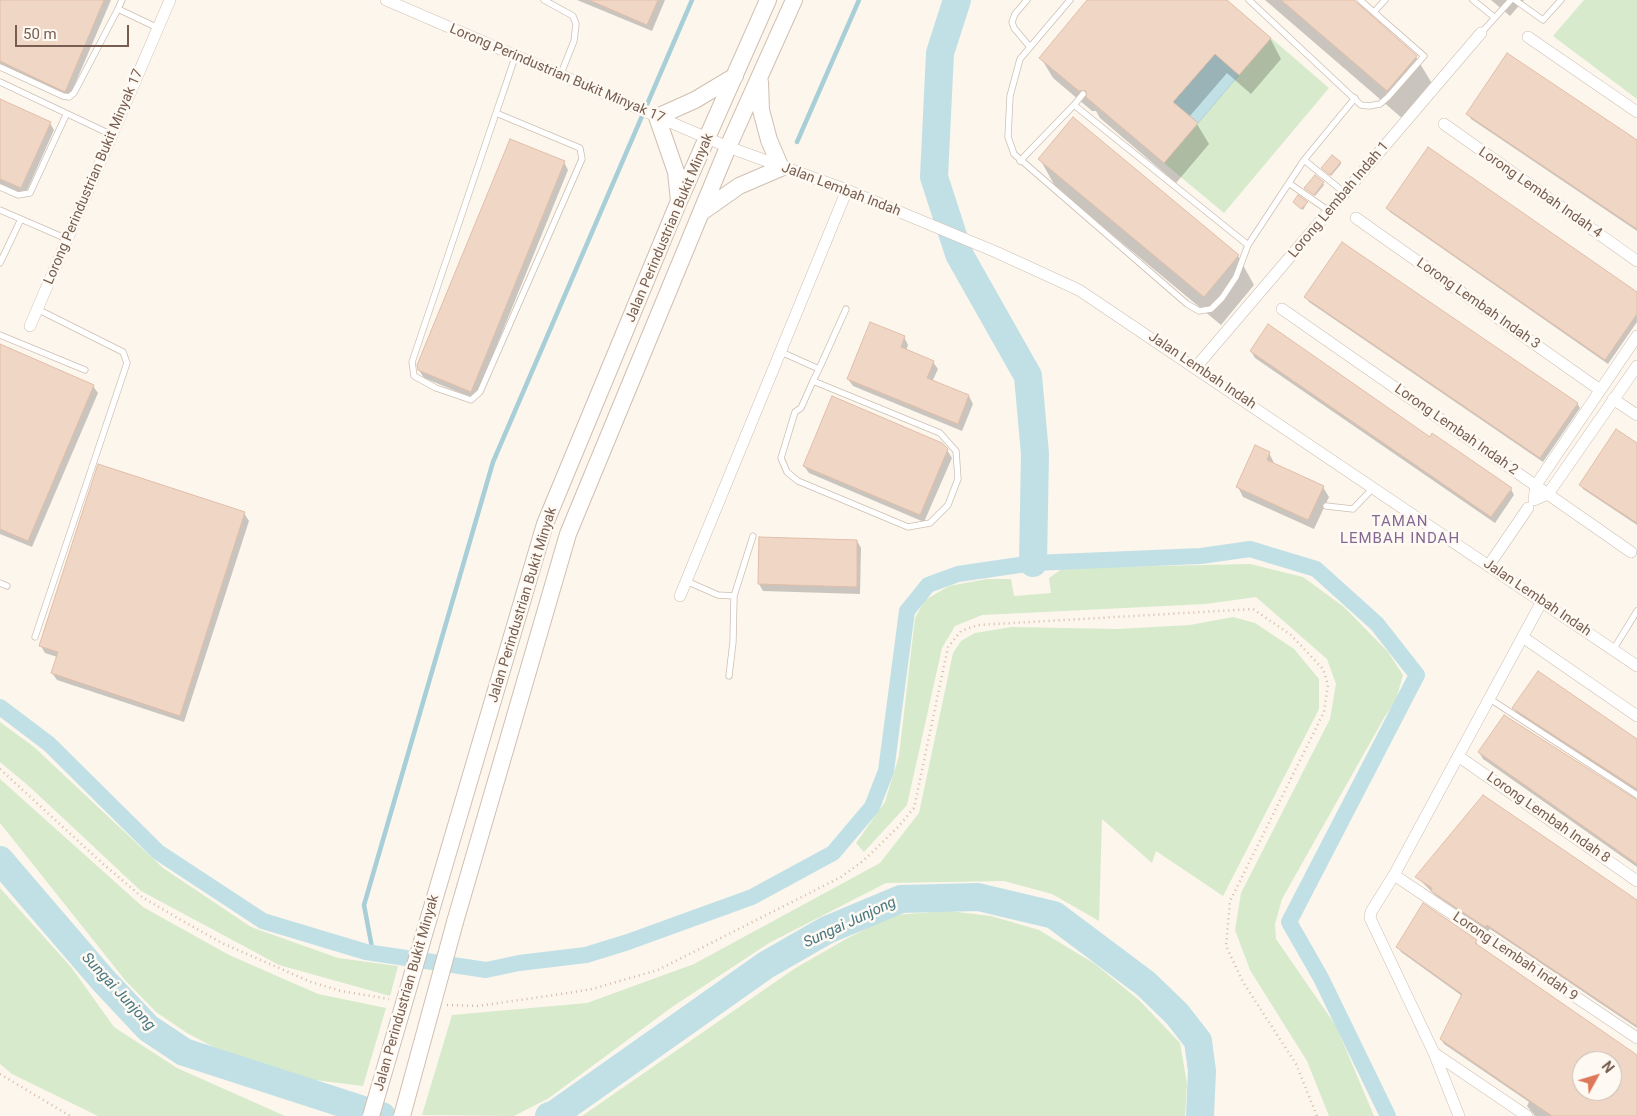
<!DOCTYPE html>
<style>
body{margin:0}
#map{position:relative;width:1637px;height:1116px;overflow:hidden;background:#fcf6ed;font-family:Roboto,sans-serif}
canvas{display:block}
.north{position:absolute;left:1572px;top:1051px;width:50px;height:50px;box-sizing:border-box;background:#fefaf3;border:1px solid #c8bcb2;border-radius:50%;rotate:51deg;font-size:14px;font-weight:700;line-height:20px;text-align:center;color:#775e50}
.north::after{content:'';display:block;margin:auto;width:18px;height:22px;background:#de785a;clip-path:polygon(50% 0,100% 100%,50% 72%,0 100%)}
.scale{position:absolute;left:15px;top:25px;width:114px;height:22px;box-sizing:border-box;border:2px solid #775e50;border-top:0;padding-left:6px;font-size:15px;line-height:18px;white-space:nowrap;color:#775e50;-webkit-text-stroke:4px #fefaf3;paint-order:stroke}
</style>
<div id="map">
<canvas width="1637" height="1116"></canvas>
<div class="north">N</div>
<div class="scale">50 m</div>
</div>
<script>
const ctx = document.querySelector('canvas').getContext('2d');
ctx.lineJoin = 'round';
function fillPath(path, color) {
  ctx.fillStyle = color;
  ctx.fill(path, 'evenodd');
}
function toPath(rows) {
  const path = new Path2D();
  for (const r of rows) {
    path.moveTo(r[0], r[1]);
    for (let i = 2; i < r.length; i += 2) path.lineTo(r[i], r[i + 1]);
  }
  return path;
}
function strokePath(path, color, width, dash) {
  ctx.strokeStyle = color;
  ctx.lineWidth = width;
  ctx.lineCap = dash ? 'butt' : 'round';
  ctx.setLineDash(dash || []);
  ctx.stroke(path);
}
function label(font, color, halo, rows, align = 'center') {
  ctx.font = font + ' Roboto,sans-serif';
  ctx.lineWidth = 5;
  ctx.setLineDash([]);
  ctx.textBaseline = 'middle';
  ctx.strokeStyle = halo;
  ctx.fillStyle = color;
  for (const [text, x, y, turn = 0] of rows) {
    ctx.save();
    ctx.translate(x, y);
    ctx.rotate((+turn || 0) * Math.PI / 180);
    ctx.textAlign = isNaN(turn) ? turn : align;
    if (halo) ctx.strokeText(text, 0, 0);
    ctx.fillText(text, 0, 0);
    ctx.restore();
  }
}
const green = toPath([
 [1584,0,1637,0,1637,99,1553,36],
 [1271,38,1329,88,1224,213,1164,163],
 [1250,564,1303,577,1344,607,1388,652,1403,675,1396,700,1384,718,1282,899,1275,924,1276,939,1336,1026,1374,1116,1329,1116,1307,1061,1250,970,1235,930,1241,893,1330,719,1336,684,1327,659,1256,597,1206,604,982,615,955,626,942,648,907,805,864,852,856,843,885,802,899,756,915,618,925,600,949,586,987,579,1011,579,1014,596,1051,593,1049,578,1063,568],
 [1233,617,1255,623,1294,649,1319,679,1319,709,1223,896,1156,851,1152,863,1102,819,1099,921,1052,894,1004,881,886,883,769,943,672,1007,549,1098,514,1116,422,1115,452,1015,587,1003,694,964,880,863,919,813,953,653,961,641,975,633,1012,627,1117,629,1190,625],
 [0,722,34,747,163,868,251,927,338,958,398,966,390,996,279,965,141,891,31,788,0,762],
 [0,779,143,907,229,955,318,994,386,1008,363,1086,283,1076,232,1057,187,1033,156,1012,125,980,0,823],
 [0,888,71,967,114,1027,177,1068,285,1116,98,1116,12,1074,0,1064],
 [949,911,991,916,1039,930,1095,964,1139,1000,1180,1043,1187,1084,1185,1116,582,1116,794,969,846,939,893,915]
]);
const water = toPath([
 [1215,54,1239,75,1198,123,1173,102,1215,54]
]);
const shadow = toPath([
 [0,0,111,0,69,98,0,65],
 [577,0,665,0,652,31],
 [1088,0,1225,0,1270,38,1281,59,1251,94,1227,73,1189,117,1197,124,1209,144,1176,183,1100,118,1096,111,1092,111,1053,78,1041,58],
 [1265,0,1351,0,1416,57,1433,85,1403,119],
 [1491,0,1524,0,1510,16],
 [0,101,50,123,54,130,25,195,0,184],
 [1468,114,1637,142,1637,231,1471,119],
 [1040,159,1238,256,1254,285,1221,325,1056,188],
 [564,162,568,170,475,399,424,378,419,370],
 [1340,162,1341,164,1331,176,1324,170],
 [1323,183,1324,185,1315,196,1306,188],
 [1307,203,1303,210,1295,204],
 [1387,208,1637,294,1637,322,1608,364,1390,212],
 [1306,297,1577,403,1580,408,1543,462,1309,302],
 [904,337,908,345,906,351,933,362,938,369,932,382,969,396,973,404,962,431,853,386,848,379],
 [0,346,93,386,98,393,32,547,0,534],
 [1251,351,1430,438,1511,489,1514,495,1495,523,1255,358],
 [1637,444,1637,525,1583,489,1581,485],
 [947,450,952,458,924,522,809,473,804,466],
 [1269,453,1275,465,1323,487,1329,497,1314,529,1243,497,1238,487],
 [244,513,249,521,184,722,57,680,52,673,57,657,45,653,41,646],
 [857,541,861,548,860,594,763,591,759,584],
 [1514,708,1637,740,1637,793,1518,715],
 [1479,752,1637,800,1637,867,1483,759],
 [1417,877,1637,901,1637,1028,1490,929,1488,931,1435,895],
 [1476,941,1478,947,1637,1057,1637,1116,1535,1116,1527,1106,1529,1102,1444,1044,1441,1039,1462,996,1401,952,1398,947],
 [1582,1061,1612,1061,1612,1091,1582,1091]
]);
const stream = toPath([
 [797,142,859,0],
 [373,953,364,905,493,462,692,0]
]);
const canal = toPath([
 [0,707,49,744,158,852,263,921,366,952,486,970,519,963,586,955,628,942,752,897,833,853,872,807,886,771,907,611,928,585,958,574,1033,563,1201,556,1250,549,1316,569,1377,624,1417,675,1289,922,1321,978,1388,1116]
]);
const river = toPath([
 [957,0,940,53,934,177,959,254,1028,376,1035,454,1033,563],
 [0,860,103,980,148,1028,184,1052,382,1116],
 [549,1116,555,1114,766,965,827,930,901,899,978,897,1054,915,1146,984,1177,1014,1198,1041,1202,1071,1200,1116]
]);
const building = toPath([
 [0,0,104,0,65,92,0,61,0,0],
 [589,0,658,0,647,25,589,0],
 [1087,0,1227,0,1271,38,1239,75,1215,54,1173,102,1198,123,1164,163,1086,97,1086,91,1079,91,1039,58,1087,0],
 [1281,0,1354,0,1417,56,1387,91,1281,0],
 [1507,53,1637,140,1637,229,1466,114,1507,53],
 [0,99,51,122,21,188,0,179,0,99],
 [1073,117,1239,255,1204,297,1038,159,1073,117],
 [510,139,565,161,471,392,418,370,417,365,510,139],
 [1428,147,1637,292,1637,314,1605,360,1386,208,1428,147],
 [1332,155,1341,162,1330,175,1321,168,1332,155],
 [1315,175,1324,182,1314,195,1304,188,1315,175],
 [1298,195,1308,202,1301,209,1293,202,1298,195],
 [1342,242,1578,403,1540,458,1304,297,1342,242],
 [870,322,905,336,901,347,934,361,927,378,969,395,958,424,847,379,870,322],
 [1268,324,1430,437,1432,433,1512,488,1491,517,1250,351,1268,324],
 [0,344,94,385,28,541,0,529,0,344],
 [832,396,942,443,948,449,920,515,803,466,832,396],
 [1616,429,1637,443,1637,523,1579,485,1616,429],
 [1255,445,1270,452,1267,460,1324,486,1308,520,1236,487,1255,445],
 [98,464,245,512,180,716,51,673,58,652,39,646,98,464],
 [759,537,857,540,857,587,758,584,759,537],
 [1538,671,1637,739,1637,789,1512,708,1538,671],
 [1504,715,1637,800,1637,864,1478,752,1504,715],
 [1483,795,1637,900,1637,1026,1487,925,1485,927,1431,891,1432,888,1415,877,1483,795],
 [1423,903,1477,940,1475,943,1637,1055,1637,1116,1552,1116,1440,1039,1462,994,1396,947,1423,903],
 [1582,1061,1612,1061,1612,1091,1582,1091,1582,1061]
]);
const path = toPath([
 [0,769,102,863,142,897,181,920,222,943,311,982,341,991,389,999],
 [447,1005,478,1006,568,993,592,989,658,970,841,877,863,861,898,827,914,808,948,647,961,631,978,625,1253,609,1291,635,1323,669,1328,685,1324,712,1230,901,1226,946,1243,982,1296,1064,1317,1116],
 [0,1074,70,1116]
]);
const lane = toPath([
 [122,0,118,9,158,28],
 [544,0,573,16,576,24,574,41,560,76],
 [1027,0,1015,14,1012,22,1014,28,1030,47],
 [1070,0,1020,59,1010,96,1008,137,1014,154,1187,304,1199,311,1211,309,1222,298,1236,277,1248,245,1304,160,1355,98],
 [1249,0,1361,105,1369,106,1380,104,1388,97,1424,56,1360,0],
 [1473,0,1494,17],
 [1515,0,1543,20,1561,0],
 [1374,12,1385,0],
 [1481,33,1511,0],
 [0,67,63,96,69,97,74,93,118,9],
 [0,82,112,135],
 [1083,94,1074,105,1248,245],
 [496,113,580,148,582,159,480,392,471,400,436,388,414,376,412,362,496,113,506,84,515,57],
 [1304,160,1345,193],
 [1020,161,1074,105],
 [1290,184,1329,211],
 [0,187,18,195,30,193,66,115],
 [0,210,67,239],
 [0,263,21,219],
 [0,335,85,370],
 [781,352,819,369],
 [813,381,940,433,956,451,958,479,948,505,930,523,908,527,798,481,787,472,781,458,795,412,801,408,813,381,819,369,846,309],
 [1326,506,1353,509,1374,487],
 [686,581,718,595,734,596,753,536],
 [0,583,7,586],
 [35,637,127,363,123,352,37,309],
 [1613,650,1637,611],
 [729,676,733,642,734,596],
 [1490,699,1637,795]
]);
const street = toPath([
 [386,0,728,147,847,190,996,252,1079,290,1637,666],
 [1528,37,1637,112],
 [1444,124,1637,261],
 [1356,218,1600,390],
 [1282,309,1631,552],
 [30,326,170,0],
 [1637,336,1536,485,1534,500,1548,494,1637,366],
 [1196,367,1481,33],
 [1613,399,1637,415],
 [1489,565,1528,508],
 [680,596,847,190],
 [1524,638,1637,716],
 [1458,756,1637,881],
 [1394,875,1637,1038],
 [1434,1053,1527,1116],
 [1459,1116,1434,1053,1370,918,1371,912,1394,875,1542,601]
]);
const secondary = toPath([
 [679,201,676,172,657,117,695,100,735,76],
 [702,212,739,186,781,168,769,140,761,110,760,82],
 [430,914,545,524,679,201,768,0],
 [455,922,568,534,728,147,794,0]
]);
const secondaryBridge = toPath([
 [371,1116,430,914],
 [402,1116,455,922]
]);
const streetNames = [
 ["Lorong Perindustrian Bukit Minyak 17",557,74,23],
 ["Lorong Perindustrian Bukit Minyak 17",94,177,-67],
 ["Jalan Lembah Indah",841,190,21],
 ["Lorong Lembah Indah 4",1540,193,35],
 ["Lorong Lembah Indah 1",1339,200,-50],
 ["Jalan Perindustrian Bukit Minyak",670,228,-67],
 ["Lorong Lembah Indah 3",1478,304,35],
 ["Jalan Lembah Indah",1202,371,34],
 ["Lorong Lembah Indah 2",1456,430,35],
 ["Jalan Lembah Indah",1537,598,34],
 ["Jalan Perindustrian Bukit Minyak",523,605,-73],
 ["Lorong Lembah Indah 8",1548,818,35],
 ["Lorong Lembah Indah 9",1515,957,34],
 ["Jalan Perindustrian Bukit Minyak",407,993,-74]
];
const neighbourhoodNames = [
 ["TAMAN",1400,522],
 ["LEMBAH INDAH",1400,539]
];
const waterNames = [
 ["Sungai Junjong",850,923,-25],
 ["Sungai Junjong",118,992,47]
];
fillPath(green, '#d7eacb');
fillPath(water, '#c1e0e5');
strokePath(water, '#a8cfd7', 1);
fillPath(shadow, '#0003');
strokePath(stream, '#a8cfd7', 4.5);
strokePath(canal, '#c1e0e5', 16);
strokePath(river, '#c1e0e5', 28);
fillPath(building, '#f0d7c5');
strokePath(building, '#e2bda7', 1);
strokePath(lane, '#cebfb2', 7);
strokePath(street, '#cebfb2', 12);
strokePath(secondary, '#d1bfb0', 18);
strokePath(path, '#d6baa8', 2.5, [1, 4]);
strokePath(lane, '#fff', 5.5);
strokePath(street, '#fff', 11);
strokePath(secondary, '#fff', 16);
strokePath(secondaryBridge, '#d1bfb0', 18, []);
strokePath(secondaryBridge, '#fff', 16);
label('14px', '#775e50', '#fefaf3', streetNames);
ctx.letterSpacing = '1px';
label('15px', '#846892', '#fefaf3', neighbourhoodNames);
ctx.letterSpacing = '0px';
label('italic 15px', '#477782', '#fefaf3', waterNames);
</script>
